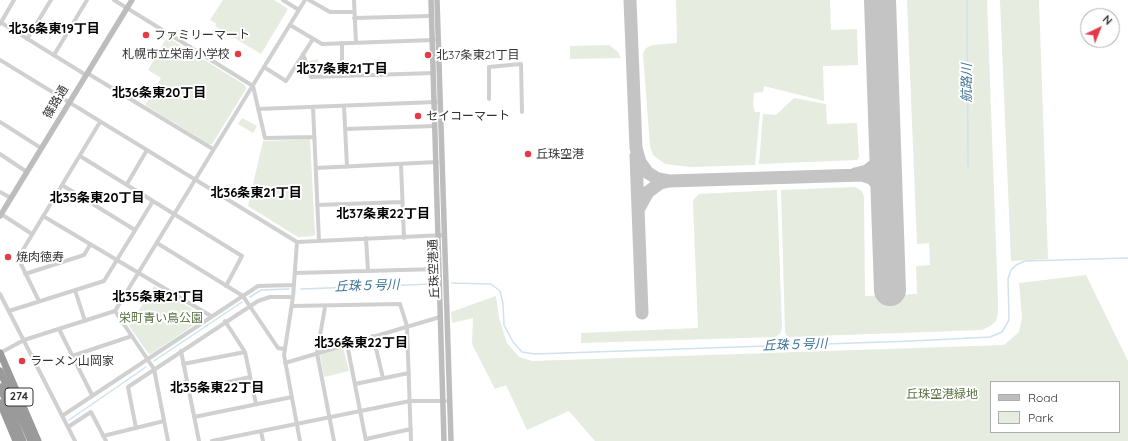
<!DOCTYPE html>
<meta charset="utf-8">
<style>
body{margin:0}
#map{position:relative;width:1128px;height:441px;overflow:hidden;background:#fff;font-family:Quicksand,sans-serif}
canvas{display:block}
.legend{position:absolute;left:990px;top:381px;width:130px;height:52px;box-sizing:border-box;background:#fff;border:1px solid #adadad;margin:0;padding:5px 7px;list-style:none;font-size:12px;color:#333}
.legend li{display:flex;align-items:center;gap:8px;height:20px}
.legend b{width:20px;border:1px solid #adadad}
.north{position:absolute;left:1080px;top:8px;width:40px;height:40px;box-sizing:border-box;background:#fff;border:1px solid #adadad;border-radius:50%;rotate:43deg;font-size:11px;font-weight:700;line-height:16px;text-align:center;color:#333}
.north::after{content:'';display:block;margin:auto;width:14px;height:18px;background:#e63946;clip-path:polygon(50% 0,100% 100%,50% 72%,0 100%)}
</style>
<div id="map">
<canvas width="1128" height="441"></canvas>
<ul class="legend">
<li><b style="height:5px;background:#bdbdbd"></b>Road</li>
<li><b style="height:11px;background:#e6ecdf"></b>Park</li>
</ul>
<div class="north">N</div>
</div>
<script>
const ctx = document.querySelector('canvas').getContext('2d');
ctx.lineJoin = 'round';
function fillPath(path, color) {
  ctx.fillStyle = color;
  ctx.fill(path, 'evenodd');
}
function toPath(rows) {
  const path = new Path2D();
  for (const r of rows) {
    path.moveTo(r[0], r[1]);
    for (let i = 2; i < r.length; i += 2) path.lineTo(r[i], r[i + 1]);
  }
  return path;
}
function strokePath(path, color, width, dash) {
  ctx.strokeStyle = color;
  ctx.lineWidth = width;
  ctx.lineCap = dash ? 'butt' : 'round';
  ctx.setLineDash(dash || []);
  ctx.stroke(path);
}
function label(font, color, halo, rows, align = 'center') {
  ctx.font = font + ' Quicksand,"Noto Sans JP",sans-serif';
  ctx.lineWidth = 4;
  ctx.setLineDash([]);
  ctx.textBaseline = 'middle';
  ctx.strokeStyle = halo;
  ctx.fillStyle = color;
  for (const [text, x, y, turn = 0] of rows) {
    ctx.save();
    ctx.translate(x, y);
    ctx.rotate((+turn || 0) * Math.PI / 180);
    ctx.textAlign = isNaN(turn) ? turn : align;
    if (halo) ctx.strokeText(text, 0, 0);
    ctx.fillText(text, 0, 0);
    ctx.restore();
  }
}
const green = toPath([
 [223,0,274,0,288,9,261,54,215,26,217,24,210,20],
 [676,0,830,0,831,30,857,29,858,65,823,66,824,101,764,86,763,92,754,93,753,105,755,112,760,112,755,165,691,167,665,164,653,155,650,146,643,53,646,48,653,45,677,43],
 [907,0,987,0,998,300,998,313,996,321,992,325,982,330,789,337,786,335,785,331,781,190,855,187,862,191,864,197,865,296,917,294,916,266,930,265,929,243,917,244],
 [1000,0,1039,0,1048,259,1011,261],
 [167,37,245,85,246,89,212,144,209,144,145,105,161,78,148,70],
 [609,45,618,52,621,58,570,59,570,46],
 [318,59,319,70,311,71,309,61],
 [794,98,826,104,827,124,857,123,859,157,857,160,759,164,763,114,776,115],
 [242,118,257,126,253,133,238,124],
 [310,139,315,234,314,236,298,237,248,206,263,141],
 [777,190,782,328,780,334,775,337,581,343,581,333,698,328,693,203,694,199,699,194],
 [1086,275,1128,361,1128,441,595,441,569,411,527,430,506,385,495,389,472,344,473,318,452,323,451,312,496,296,499,318,507,343,519,357,532,361,1004,345,1019,332,1022,318,1019,283],
 [991,382,1119,382,1119,432,991,432],
 [154,286,204,316,204,318,151,354,148,353,129,326],
 [343,347,349,371,324,377,320,355]
]);
const stream = toPath([
 [967,0,968,166],
 [452,283,491,284,500,291,503,303,504,325,513,342,522,352,535,354,912,341,990,337,1002,332,1009,320,1008,279,1011,270,1016,265,1025,261,1128,258],
 [301,289,433,284],
 [250,297,261,290,289,289],
 [154,361,242,302],
 [69,420,146,367]
]);
const taxiway = toPath([
 [630,0,636,148,640,162,648,173,658,179,669,181,862,175,871,178,879,185,887,202],
 [636,156,642,313],
 [855,174,867,171,876,164,881,157,885,141],
 [639,208,648,192,660,183,669,181]
]);
const runway = toPath([
 [880,0,890,290]
]);
const street = toPath([
 [114,0,253,86,265,138,314,137],
 [283,0,299,10],
 [309,0,330,12,354,12],
 [354,0,356,43],
 [354,18,431,16],
 [0,22,86,75],
 [0,24,14,0],
 [290,25,322,44,434,40],
 [27,39,51,0],
 [342,43,342,76],
 [303,54,311,77,433,73],
 [54,55,87,0],
 [0,60,297,242,444,235],
 [264,67,286,81,313,39],
 [87,73,213,149],
 [489,99,489,67,521,64,522,112],
 [344,106,347,167],
 [313,107,319,241],
 [258,109,436,102],
 [0,122,41,148],
 [345,129,435,126],
 [0,154,27,172],
 [80,156,242,256,226,286],
 [401,165,404,238],
 [316,168,437,162],
 [127,184,147,150],
 [62,185,135,230],
 [0,192,11,198],
 [317,205,402,202],
 [1,214,32,234],
 [43,216,211,316],
 [366,238,368,271],
 [297,242,293,297,284,355,300,441],
 [157,243,243,296,278,348,284,349],
 [295,273,438,269],
 [25,274,84,255,90,245],
 [75,290,85,321],
 [0,294,75,441],
 [39,301,18,258,100,122],
 [292,306,400,304,407,326,411,441],
 [325,307,317,353,334,441],
 [9,311,104,281,153,201],
 [115,311,154,369,168,441],
 [225,321,245,352,256,404],
 [59,329,92,395],
 [373,336,383,378],
 [347,344,366,441],
 [181,351,199,441],
 [0,353,24,340,115,311,305,0],
 [72,356,132,336],
 [285,363,440,317],
 [183,364,245,352],
 [355,384,409,373],
 [189,391,250,377],
 [62,416,258,286,294,285],
 [194,417,292,397],
 [68,427,91,412,106,441],
 [136,428,128,387,258,301,270,297,293,297],
 [261,431,263,441],
 [103,436,164,421],
 [366,439,411,429],
 [212,441,410,401,445,401]
]);
const secondary = toPath([
 [431,0,444,441],
 [437,0,451,441],
 [0,216,132,0]
]);
const highway = toPath([
 [0,353,38,441],
 [0,371,31,441],
 [0,387,23,441],
 [0,403,16,441]
]);
const markers = [
 [146,35,4,"#e63946"],
 [238,54,4,"#e63946"],
 [428,55,4,"#e63946"],
 [418,116,4,"#e63946"],
 [528,154,4,"#e63946"],
 [8,257,4,"#e63946"],
 [22,361,4,"#e63946"]
];
const shields = [
 [19,397,28]
];
const shieldNames = [
 ["274",19,397]
];
const poiNames = [
 ["ファミリーマート",154,35],
 ["札幌市立栄南小学校",230,54,"right"],
 ["北37条東21丁目",436,55],
 ["セイコーマート",426,116],
 ["丘珠空港",536,154],
 ["焼肉徳寿",16,257],
 ["ラーメン山岡家",30,361]
];
const streetNames = [
 ["篠路通",56,102,-59],
 ["丘珠空港通",434,269,-92]
];
const parkNames = [
 ["栄町青い鳥公園",161,318],
 ["丘珠空港緑地",942,394]
];
const neighbourhoodNames = [
 ["北36条東19丁目",54,29],
 ["北37条東21丁目",342,69],
 ["北36条東20丁目",159,93],
 ["北36条東21丁目",256,193],
 ["北35条東20丁目",97,198],
 ["北37条東22丁目",383,214],
 ["北35条東21丁目",158,297],
 ["北36条東22丁目",361,343],
 ["北35条東22丁目",217,388]
];
const waterNames = [
 ["航路川",967,83,-90],
 ["丘珠５号川",367,286,-2],
 ["丘珠５号川",795,345,-2]
];
fillPath(green, '#e6ecdf');
strokePath(stream, '#cfe2ee', 1.5);
strokePath(taxiway, '#c4c4c4', 13);
strokePath(runway, '#c4c4c4', 32);
strokePath(street, '#d0d0d0', 4);
strokePath(secondary, '#bdbdbd', 5.5);
strokePath(highway, '#9a9a9a', 7);
for (const [x, y, r, color] of markers) {
  const dot = new Path2D();
  dot.arc(x, y, r, 0, 2 * Math.PI);
  ctx.fillStyle = color;
  ctx.fill(dot);
  strokePath(dot, '#fff', 1.5);
}
for (const [x, y, w] of shields) {
  const box = new Path2D();
  box.roundRect(x - w / 2, y - 9, w, 18, 3);
  ctx.fillStyle = '#fff';
  ctx.fill(box);
  strokePath(box, '#333', 1);
}
label('bold 11px', '#333', null, shieldNames);
label('12px', '#333', '#fff', poiNames, 'left');
label('12px', '#333', '#fff', streetNames);
label('12px', '#56703f', '#fff', parkNames);
label('bold 13px', '#000', '#fff', neighbourhoodNames);
label('italic 13px', '#3f7597', '#fff', waterNames);
</script>
